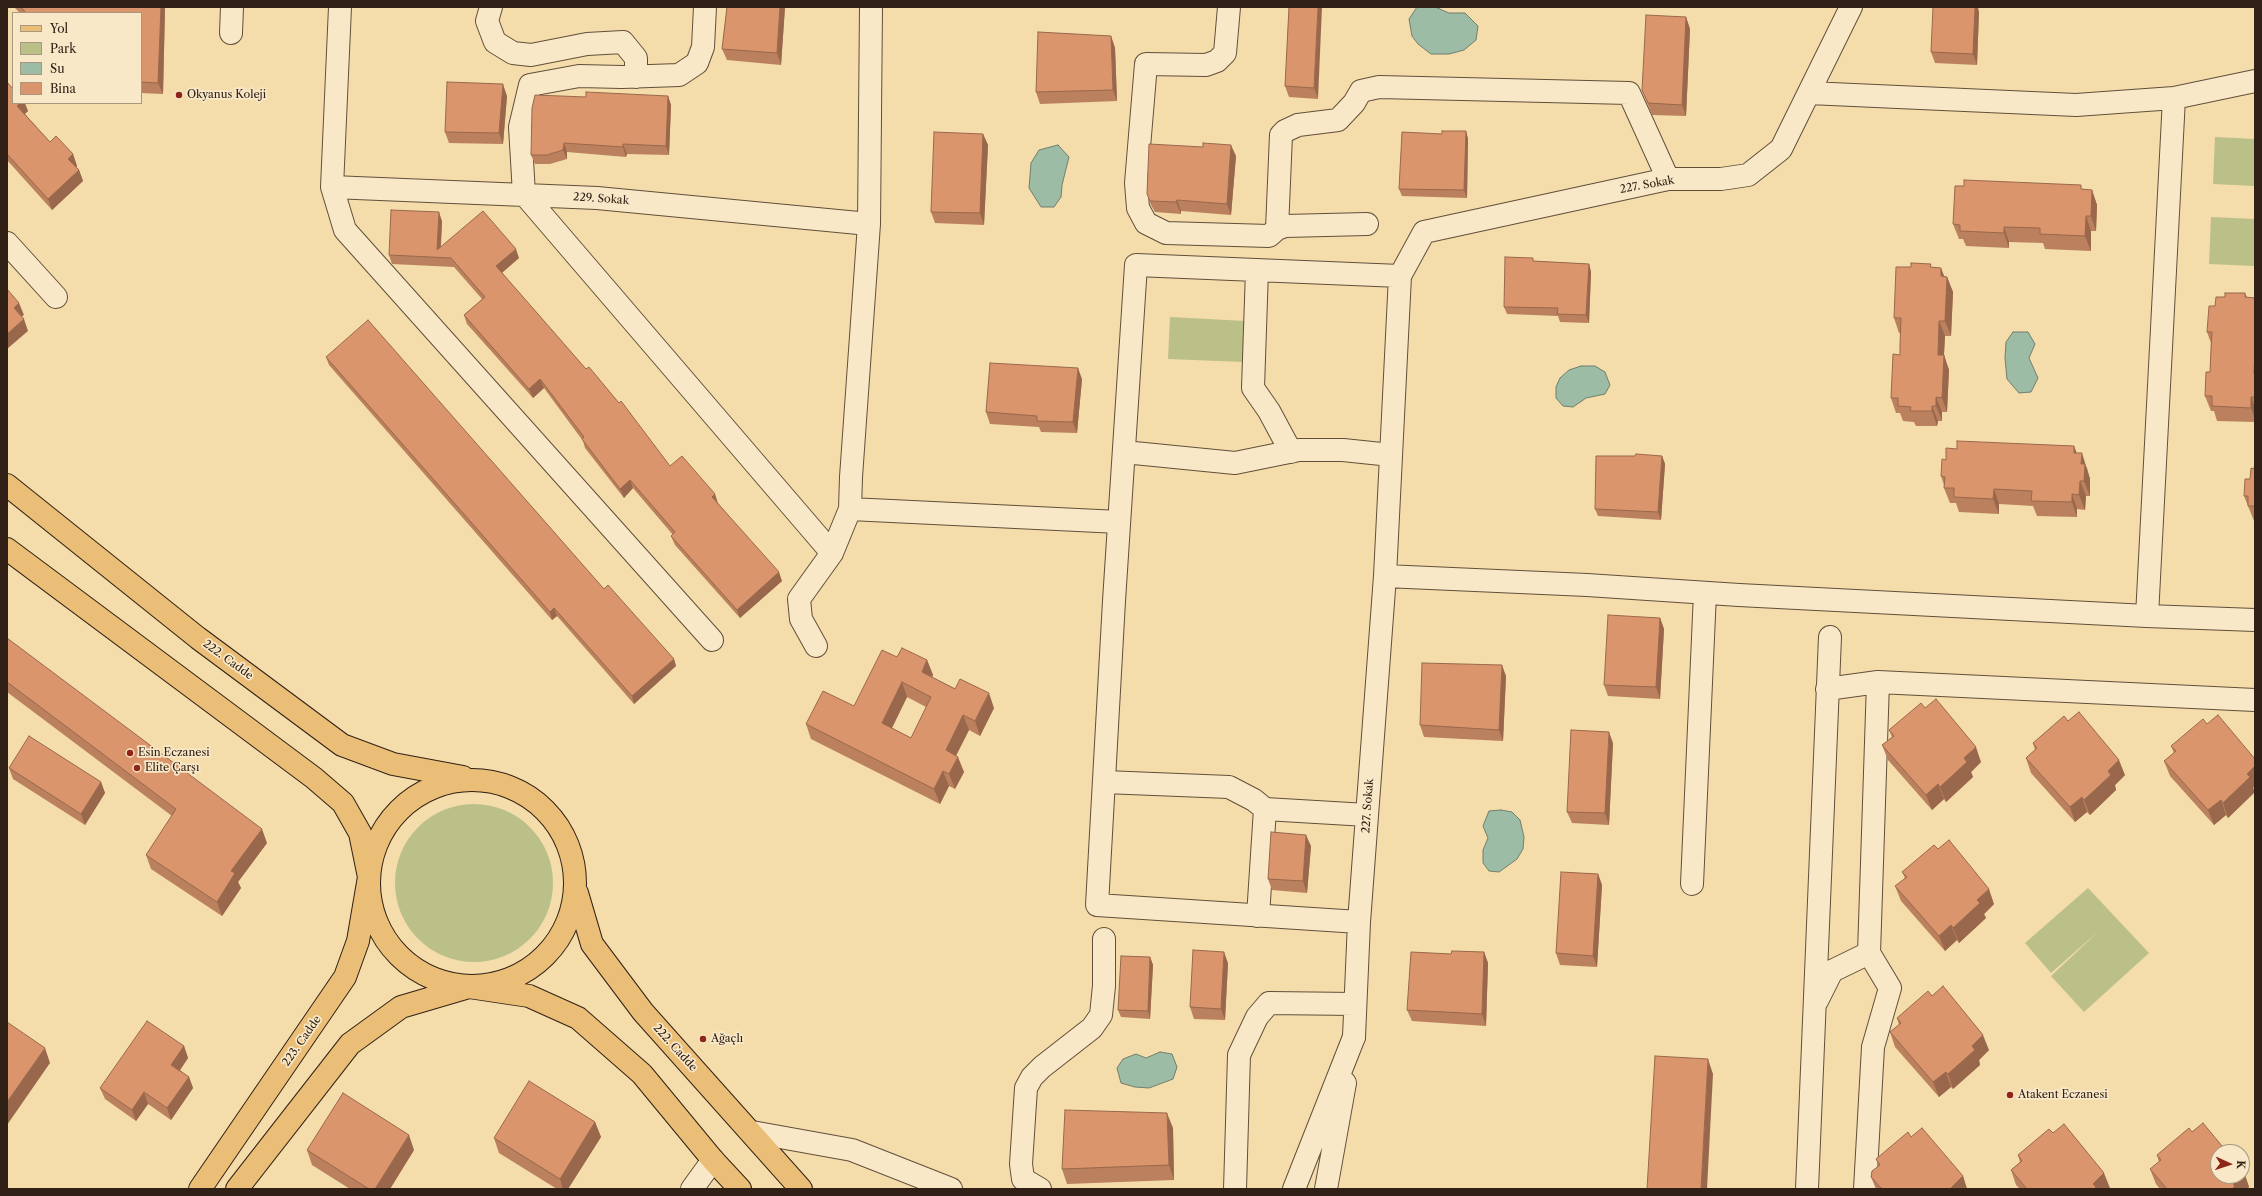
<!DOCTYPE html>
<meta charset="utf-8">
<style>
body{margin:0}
#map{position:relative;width:2262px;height:1196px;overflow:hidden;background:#f4dcab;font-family:"Libre Caslon Text",serif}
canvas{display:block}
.frame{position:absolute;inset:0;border:8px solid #312015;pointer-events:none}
.legend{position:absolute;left:12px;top:12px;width:130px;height:92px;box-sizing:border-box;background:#f8e8c8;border:1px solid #a89880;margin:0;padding:5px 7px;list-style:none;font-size:12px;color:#312015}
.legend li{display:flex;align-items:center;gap:8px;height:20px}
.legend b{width:20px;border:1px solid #a89880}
.north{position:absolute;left:2210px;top:1144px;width:40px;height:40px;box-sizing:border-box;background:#f8e8c8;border:1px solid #a89880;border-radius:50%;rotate:93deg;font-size:11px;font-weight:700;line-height:16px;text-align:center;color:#312015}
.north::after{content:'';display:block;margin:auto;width:14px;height:18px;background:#8f2418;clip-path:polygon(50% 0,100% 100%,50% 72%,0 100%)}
</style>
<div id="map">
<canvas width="2262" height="1196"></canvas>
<div class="frame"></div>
<ul class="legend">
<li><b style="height:5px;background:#eabe76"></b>Yol</li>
<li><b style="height:11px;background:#bbc089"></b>Park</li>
<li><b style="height:11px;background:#9cbca6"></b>Su</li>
<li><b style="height:11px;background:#da956c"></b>Bina</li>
</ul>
<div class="north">K</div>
</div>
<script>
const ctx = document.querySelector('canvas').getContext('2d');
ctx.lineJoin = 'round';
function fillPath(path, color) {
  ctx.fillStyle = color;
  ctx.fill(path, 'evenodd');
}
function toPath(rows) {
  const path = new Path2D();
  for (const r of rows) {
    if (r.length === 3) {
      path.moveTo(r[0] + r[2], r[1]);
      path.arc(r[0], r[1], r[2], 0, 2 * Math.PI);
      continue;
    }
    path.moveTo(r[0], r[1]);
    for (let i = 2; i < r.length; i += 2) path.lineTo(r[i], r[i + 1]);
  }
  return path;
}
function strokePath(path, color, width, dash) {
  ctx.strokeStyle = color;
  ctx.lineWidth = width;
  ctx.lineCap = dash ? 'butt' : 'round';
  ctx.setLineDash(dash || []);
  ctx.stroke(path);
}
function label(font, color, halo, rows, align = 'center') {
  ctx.font = font + ' "Libre Caslon Text",serif';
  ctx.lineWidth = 3.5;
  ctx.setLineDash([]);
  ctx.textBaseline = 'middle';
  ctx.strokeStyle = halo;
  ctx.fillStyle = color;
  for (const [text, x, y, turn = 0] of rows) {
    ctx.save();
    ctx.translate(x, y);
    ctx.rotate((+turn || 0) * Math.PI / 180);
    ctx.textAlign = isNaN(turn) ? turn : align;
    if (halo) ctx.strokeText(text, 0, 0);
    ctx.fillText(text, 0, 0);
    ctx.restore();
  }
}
const green = toPath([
 [2215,137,2255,139,2255,186,2213,184],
 [2211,217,2255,219,2255,266,2209,264],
 [1170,317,1246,321,1244,362,1168,359],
 [474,883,79],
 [2088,888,2149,953,2084,1012,2051,976,2100,930,2051,973,2025,943]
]);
const water = toPath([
 [1417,7,1435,7,1449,13,1465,13,1478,26,1476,40,1464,50,1449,54,1431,54,1418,44,1412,36,1409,19,1417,7],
 [1058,145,1069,157,1062,185,1061,197,1054,207,1041,207,1029,188,1031,163,1039,150,1058,145],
 [2013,332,2028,332,2035,344,2029,358,2038,378,2031,392,2019,393,2007,379,2005,358,2006,342,2013,332],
 [1581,366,1595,366,1605,372,1610,385,1605,394,1586,398,1573,407,1563,406,1556,398,1556,387,1560,378,1569,370,1581,366],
 [1501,810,1512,812,1520,820,1524,837,1523,849,1517,859,1499,872,1489,871,1483,863,1483,850,1488,838,1483,826,1489,811,1501,810],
 [1160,1052,1172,1054,1177,1067,1173,1079,1149,1088,1135,1087,1121,1083,1117,1068,1123,1059,1136,1054,1146,1058,1160,1052]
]);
const minor = toPath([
 [340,7,332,187,345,230,712,640],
 [491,7,487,21,495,42,513,53,531,55,587,44,623,42,636,58,636,77],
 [705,7,703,47,697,63,679,75,622,77,579,76,530,85,520,127,524,194,832,553],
 [1229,7,1225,53,1217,61,1206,65,1146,64,1136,183,1138,208,1146,223,1166,233,1269,236,1277,229,1285,226,1367,224],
 [231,33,232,7],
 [1809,93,2076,105,2174,98,2255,81],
 [332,187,597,198,869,224],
 [1277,229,1281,135,1285,131,1298,125,1338,120,1354,103,1361,91,1379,87,1629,93,1668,179],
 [7,243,56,297],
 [1257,270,1253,388,1269,411,1291,452],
 [1124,452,1235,463,1299,450,1343,450,1391,455],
 [850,509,1119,522],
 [1385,576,1587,585,1739,595,2147,616,2255,620],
 [2147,616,2174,98],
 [816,646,801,619,799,599,832,553,850,509,851,477,869,224,871,7],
 [1827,689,1878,682],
 [1104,782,1229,787,1254,800,1265,809,1367,815],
 [1692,884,1705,593],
 [1258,916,1265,809],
 [1359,922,1097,905,1114,601,1136,265,1400,276],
 [1817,1001,1832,971,1869,953],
 [1354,1037,1359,922,1385,576,1400,276,1424,232,1668,179,1721,179,1748,175,1781,149,1851,7],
 [752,1132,852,1150,951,1189],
 [692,1189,713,1160],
 [1040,1189,1023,1179,1021,1164,1026,1088,1032,1077,1042,1067,1092,1028,1101,1015,1104,986,1104,939],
 [1235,1189,1239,1055,1257,1017,1269,1003,1355,1004],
 [1807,1189,1830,637],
 [1865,1189,1873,1047,1890,988,1869,953,1878,682,2255,700]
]);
const tertiary = toPath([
 [1294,1189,1354,1037],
 [1326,1189,1345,1083]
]);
const primary = toPath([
 [7,485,198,638,342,745,393,764,463,777],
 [7,549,314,778,343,803,360,833,369,877,358,941,345,977,200,1189],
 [472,883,103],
 [577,893,592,944,643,1012,801,1189],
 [237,1189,350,1044,401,1007,469,987,529,996,578,1018,642,1074,713,1160,740,1189]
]);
const wall = toPath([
 [14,7,165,7,163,94,141,93,141,13,20,13],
 [727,7,785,7,781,65,727,60,722,49],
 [1289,7,1318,99,1289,97,1285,86],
 [1979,12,1977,65,1935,63,1931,52],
 [1686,17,1690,29,1686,116,1652,115,1642,90],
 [1111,36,1115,48,1117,101,1040,104,1036,92],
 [7,82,28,111,25,114,50,142,73,154,77,166,76,167,79,170,83,181,52,210,7,160],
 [507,96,503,144,449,143,445,132],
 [668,96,671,105,669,155,627,154,626,157,567,152,567,159,550,164,535,164,531,155,586,97],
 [1466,131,1468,139,1467,198,1402,196,1399,189,1442,134],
 [983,134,988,145,984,225,935,223,931,212],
 [1236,156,1231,215,1181,211,1181,214,1155,212,1151,205,1147,194],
 [2083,189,2092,190,2097,205,2096,231,2091,231,2091,251,2045,249,2043,243,2009,242,2009,248,1966,246,1963,239,1959,239,1953,224],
 [442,221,441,247,519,258,502,273,670,466,718,503,782,581,740,618,675,545,671,536,673,535,633,488,624,498,585,448,583,441,544,388,533,398,467,324,464,315,482,299,454,267,392,264,389,255],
 [1534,261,1589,264,1591,272,1589,323,1560,322,1558,316,1507,314,1504,307],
 [1932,267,1945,277,1947,277,1953,292,1951,336,1945,336,1944,355,1949,370,1947,412,1942,412,1942,421,1938,421,1937,426,1916,426,1914,422,1903,421,1900,413,1896,413,1891,398,1900,355,1900,346,1901,333,1899,333,1894,318],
 [2245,293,2247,297,2255,298,2255,422,2217,421,2214,411,2211,411,2205,396,2210,372,2211,343,2207,332,2215,306,2225,297],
 [326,357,674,659,676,666,634,704,557,616,552,620,329,365],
 [1082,379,1077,433,1041,432,1039,427,990,424,986,412],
 [2077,453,2087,468,2090,479,2090,496,2086,496,2085,510,2077,509,2077,517,2037,516,2033,506,1999,504,1999,514,1959,512,1956,503,1950,503,1944,488,1944,485,1941,476,1946,460],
 [1635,456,1662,456,1665,464,1661,520,1598,516,1595,509],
 [2255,461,2255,521,2254,521,2244,496,2254,469],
 [1660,618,1664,629,1660,699,1608,696,1604,685],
 [7,638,267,843,238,882,241,888,222,916,151,869,146,855,172,816,7,692],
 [897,657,927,660,933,675,932,677,994,708,980,736,969,730,956,756,964,772,955,789,949,786,940,804,811,739,806,724,854,706],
 [907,697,926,707,911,738,892,728],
 [1506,676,1503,741,1424,737,1420,725],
 [1925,708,1981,762,1971,772,1973,777,1946,802,1944,799,1932,810,1888,760,1882,745,1892,737,1889,730],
 [2207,724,2255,759,2255,786,2253,788,2255,792,2228,818,2226,815,2214,825,2170,776,2164,761,2174,753,2171,746],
 [1613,743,1609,825,1572,823,1567,812],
 [2033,743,2125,775,2115,785,2116,790,2090,815,2087,812,2075,822,2031,773,2026,758,2035,750],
 [9,768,101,782,105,793,85,825,13,779],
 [1311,846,1307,893,1272,890,1268,879],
 [1938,849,1994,904,1984,914,1986,918,1959,943,1957,940,1945,951,1901,901,1895,886,1905,878,1902,872],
 [1598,874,1602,885,1597,967,1560,965,1556,953],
 [1484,952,1488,963,1486,1026,1412,1021,1407,1010,1451,954],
 [1150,957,1153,965,1150,1019,1121,1017,1118,1010],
 [1228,963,1225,1020,1194,1019,1190,1007],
 [1932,996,1989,1050,1979,1060,1980,1065,1953,1089,1951,1087,1939,1097,1895,1047,1890,1032,1899,1025,1897,1018],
 [184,1046,188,1058,180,1070,189,1077,193,1088,171,1120,148,1104,136,1121,105,1099,100,1088],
 [595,1122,601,1137,568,1189,557,1189,499,1153,494,1138],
 [1173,1128,1174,1180,1067,1184,1062,1169],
 [2192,1132,2244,1172,2249,1187,2247,1189,2160,1189,2156,1184,2150,1169,2159,1162,2157,1155],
 [2053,1133,2110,1188,2108,1189,2020,1189,2016,1185,2011,1170,2020,1162,2018,1155],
 [1911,1137,1963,1176,1967,1189,1876,1189,1871,1177,1879,1166,1876,1159],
 [307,1150,414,1150,390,1189,350,1189,312,1165]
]);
const shadedWall = toPath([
 [161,7,165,7,163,94,158,83],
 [780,7,785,7,781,65,777,53],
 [1318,7,1322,7,1318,99,1314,88],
 [1975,7,1978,7,1979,12,1977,65,1973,54],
 [1686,17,1690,29,1686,116,1682,105],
 [1111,36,1115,48,1117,101,1113,90],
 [503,84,507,96,503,144,499,133],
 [668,96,671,105,669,155,666,146],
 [20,103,25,103,28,111,21,117,17,106],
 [1466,131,1468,139,1467,198,1464,190],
 [983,134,988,145,984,225,980,213],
 [564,143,567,152,567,159,563,150],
 [623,144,627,154,626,157,623,147],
 [1231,145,1236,156,1231,215,1227,204],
 [73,154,77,166,73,170,68,159],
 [79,170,83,181,52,210,48,199],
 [2092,190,2097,205,2096,231,2091,216],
 [1177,200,1181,211,1181,214,1176,202],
 [439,212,442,221,440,257,437,250],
 [2086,216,2091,231,2091,251,2085,236],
 [2004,227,2009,242,2009,248,2004,233],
 [516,249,519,258,499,275,496,266],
 [1589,264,1591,272,1589,323,1586,315],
 [1941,268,1947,283,1947,277,1953,292,1951,336,1945,321,1941,276],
 [19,303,24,315,18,319,14,308],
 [24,319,28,331,7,349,7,334],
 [1939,321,1945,336,1943,370,1938,355],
 [1944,355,1949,370,1947,412,1942,398],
 [1078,368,1082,379,1077,433,1073,422],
 [540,379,544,388,533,398,529,389],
 [1936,397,1942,412,1942,421,1936,406],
 [2251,397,2255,407,2255,419,2251,408],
 [1932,406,1938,421,1937,426,1932,411],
 [2074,446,2080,461,2074,453],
 [2082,453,2090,479,2090,496,2084,481,2081,464],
 [1662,456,1665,464,1661,520,1658,512],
 [630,480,633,488,624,498,620,489],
 [2080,481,2086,496,2085,510,2079,495],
 [1994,489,1999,504,1999,514,1993,499],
 [715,494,718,503,712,497],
 [2072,494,2077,509,2077,517,2072,502],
 [779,572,782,581,740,618,737,610],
 [554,608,557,616,552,620,550,612],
 [1660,618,1664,629,1660,699,1656,687],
 [674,659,676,666,634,704,632,696],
 [927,660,933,675,927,687,922,672],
 [1502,665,1506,676,1503,741,1499,730],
 [902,682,907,697,887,738,882,723],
 [989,693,994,708,980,736,975,721],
 [963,715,969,730,951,765,946,750],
 [1609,732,1613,743,1609,825,1605,813],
 [1976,747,1981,762,1971,772,1973,777,1946,802,1940,787,1964,758],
 [958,757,964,772,955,789,949,774],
 [2119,760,2125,775,2115,785,2116,790,2090,815,2084,800,2108,771],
 [2255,766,2255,786,2253,788,2255,792,2228,818,2223,803,2247,774],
 [943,771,949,786,940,804,934,789],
 [101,782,105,793,85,825,81,814],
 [1938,784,1944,799,1932,810,1926,795],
 [2082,797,2087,812,2075,822,2070,807],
 [2221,800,2226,815,2214,825,2208,810],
 [262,829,267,843,238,882,241,888,222,916,217,902,231,871],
 [1306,835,1311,846,1307,893,1303,881],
 [1598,874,1602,885,1597,967,1593,956],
 [1989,889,1994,904,1984,914,1986,918,1959,943,1953,928,1977,900],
 [1951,925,1957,940,1945,951,1939,936],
 [1224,952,1228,963,1225,1020,1221,1009],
 [1484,952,1488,963,1486,1026,1482,1014],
 [1150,957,1153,965,1150,1019,1148,1011],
 [1983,1035,1989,1050,1979,1060,1980,1065,1953,1089,1948,1074,1972,1046],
 [184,1046,188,1058,176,1076,171,1065],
 [45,1048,50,1063,7,1125,7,1102],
 [1708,1059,1713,1074,1707,1189,1701,1189],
 [1946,1072,1951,1087,1939,1097,1933,1082],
 [189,1077,193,1088,171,1120,167,1108],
 [144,1092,148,1104,136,1121,132,1110],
 [1167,1113,1173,1128,1174,1180,1169,1165],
 [595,1122,601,1137,568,1189,563,1189,560,1179],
 [409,1135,414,1150,390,1189,375,1189],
 [2244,1172,2249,1187,2247,1189,2232,1189,2232,1183,2239,1176,2242,1176,2242,1173],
 [2104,1173,2110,1188,2108,1189,2094,1189,2093,1184],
 [1963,1176,1967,1189,1952,1189,1951,1188]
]);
const building = toPath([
 [21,7,161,7,158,83,141,82,141,13,26,13,21,7],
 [727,7,780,7,777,53,722,49,727,7],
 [1289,7,1318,7,1314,88,1285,86,1289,7],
 [1933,7,1975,7,1973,54,1931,52,1933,7],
 [1646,15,1686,17,1682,105,1648,103,1642,90,1646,15],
 [1038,32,1111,36,1113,90,1036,92,1038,32],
 [7,82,13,89,13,103,20,103,17,106,50,142,56,136,73,154,68,159,79,170,48,199,7,154,7,82],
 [447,82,503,84,499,133,445,132,447,82],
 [586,92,668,96,666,146,623,144,623,147,564,143,563,150,547,155,531,155,532,108,535,95,586,97,586,92],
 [1442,131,1466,131,1464,190,1399,189,1402,132,1442,134,1442,131],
 [934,132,983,134,980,213,931,212,934,132],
 [1203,143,1231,145,1227,204,1177,200,1176,202,1150,201,1147,194,1149,144,1203,147,1203,143],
 [1964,180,2081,185,2081,189,2092,190,2091,216,2086,216,2085,236,2040,234,2040,228,2004,227,2004,233,1960,231,1960,225,1953,224,1955,186,1964,186,1964,180],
 [391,210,439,212,437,250,483,211,516,249,496,266,586,369,589,367,619,403,621,401,670,466,682,456,715,494,712,497,779,572,737,610,671,536,675,532,630,480,620,489,582,439,584,437,540,379,529,389,464,315,485,297,451,258,389,255,391,210],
 [1505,257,1533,258,1533,261,1589,264,1586,315,1557,314,1558,308,1504,307,1505,257],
 [1911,263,1931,264,1930,267,1941,268,1941,276,1947,277,1945,321,1939,321,1938,355,1944,355,1942,398,1936,397,1936,406,1932,406,1932,411,1910,411,1911,407,1898,406,1898,398,1891,398,1893,354,1900,355,1900,346,1901,318,1894,318,1896,267,1911,267,1911,263],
 [7,289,19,303,14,308,24,319,7,334,7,289],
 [2225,293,2245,293,2245,297,2255,298,2255,350,2254,374,2255,374,2255,397,2251,397,2251,408,2212,406,2212,396,2205,396,2206,372,2210,372,2211,350,2212,332,2207,332,2209,306,2215,306,2216,297,2225,297,2225,293],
 [368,320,604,589,608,585,674,659,632,696,554,608,550,612,326,357,368,320],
 [990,363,1078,368,1073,422,1037,421,1037,416,986,412,990,363],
 [1957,441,2074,446,2074,453,2082,453,2081,464,2085,464,2084,481,2080,481,2079,495,2072,494,2072,502,2031,501,2032,491,1994,489,1993,499,1954,497,1954,488,1944,488,1945,477,1941,476,1942,459,1946,460,1946,448,1957,449,1957,441],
 [1636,454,1662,456,1658,512,1595,509,1596,456,1635,456,1636,454],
 [2255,461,2255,506,2248,506,2248,496,2244,496,2245,479,2250,479,2251,468,2254,469,2255,461],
 [1608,615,1660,618,1656,687,1604,685,1608,615],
 [7,638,262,829,231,871,235,873,217,902,146,855,176,809,7,682,7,638],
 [902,648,927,660,922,672,955,689,960,679,989,693,975,721,963,715,946,750,958,757,949,774,943,771,934,789,806,724,823,691,854,706,882,650,897,657,902,648],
 [902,682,931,697,911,738,882,723,902,682],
 [1422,663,1502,665,1499,730,1420,725,1422,663],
 [1936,699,1976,747,1964,758,1967,762,1940,787,1938,784,1926,795,1882,745,1894,736,1889,730,1921,703,1925,708,1936,699],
 [2079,712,2119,760,2108,771,2111,775,2084,800,2082,797,2070,807,2026,758,2037,748,2033,743,2064,716,2068,721,2079,712],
 [2218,715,2255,759,2255,766,2247,774,2250,777,2223,803,2221,800,2208,810,2164,761,2176,751,2171,746,2203,719,2207,724,2218,715],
 [1571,730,1609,732,1605,813,1567,812,1571,730],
 [29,736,101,782,81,814,9,768,29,736],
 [1271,832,1306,835,1303,881,1268,879,1271,832],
 [1949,840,1989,889,1977,900,1980,903,1953,928,1951,925,1939,936,1895,886,1907,877,1902,872,1934,845,1938,849,1949,840],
 [1561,872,1598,874,1593,956,1556,953,1561,872],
 [1193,950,1224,952,1221,1009,1190,1007,1193,950],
 [1452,951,1484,952,1482,1014,1407,1010,1411,952,1451,954,1452,951],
 [1121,956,1150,957,1148,1011,1118,1010,1121,956],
 [1943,986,1983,1035,1972,1046,1975,1050,1948,1074,1946,1072,1933,1082,1890,1032,1901,1023,1897,1018,1928,991,1932,996,1943,986],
 [147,1021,184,1046,171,1065,189,1077,167,1108,144,1092,132,1110,100,1088,147,1021],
 [7,1022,45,1048,7,1102,7,1022],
 [1655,1056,1708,1059,1701,1189,1647,1189,1655,1056],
 [529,1081,595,1122,560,1179,494,1138,529,1081],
 [343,1093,409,1135,375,1189,369,1189,307,1150,343,1093],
 [1065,1110,1167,1113,1169,1165,1062,1169,1065,1110],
 [2203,1123,2227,1152,2218,1152,2218,1176,2239,1176,2232,1183,2235,1186,2232,1189,2167,1189,2150,1169,2161,1160,2157,1155,2189,1128,2192,1132,2203,1123],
 [2064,1124,2104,1173,2093,1184,2096,1187,2094,1189,2027,1189,2011,1170,2022,1161,2018,1155,2049,1129,2053,1133,2064,1124],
 [1922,1128,1963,1176,1951,1188,1952,1189,1882,1189,1871,1177,1872,1171,1880,1165,1876,1159,1908,1132,1911,1137,1922,1128]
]);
const markers = [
 [179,95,4,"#8f2418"],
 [130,753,4,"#8f2418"],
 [137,768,4,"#8f2418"],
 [703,1039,4,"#8f2418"],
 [2010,1095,4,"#8f2418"]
];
const poiNames = [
 ["Okyanus Koleji",187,95],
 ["Esin Eczanesi",138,753],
 ["Elite Çarşı",145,768],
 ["Ağaçlı",711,1039],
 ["Atakent Eczanesi",2018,1095]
];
const streetNames = [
 ["227. Sokak",1647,185,-10],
 ["229. Sokak",601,199,4],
 ["222. Cadde",228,660,36],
 ["227. Sokak",1368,806,-86],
 ["223. Cadde",302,1041,-55],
 ["222. Cadde",675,1048,48]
];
fillPath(green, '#bbc089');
fillPath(water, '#9cbca6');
strokePath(water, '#717e6c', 1);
strokePath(minor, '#624f3a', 24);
strokePath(tertiary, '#624f3a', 24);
strokePath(primary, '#312015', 24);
strokePath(minor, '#f8e8c8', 22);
strokePath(tertiary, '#f8e8c8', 22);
strokePath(primary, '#eabe76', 22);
fillPath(wall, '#bb805d');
fillPath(shadedWall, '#99684c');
fillPath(building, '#da956c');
strokePath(building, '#99684c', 1);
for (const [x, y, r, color] of markers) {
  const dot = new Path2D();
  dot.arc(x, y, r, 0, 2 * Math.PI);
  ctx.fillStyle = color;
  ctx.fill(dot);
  strokePath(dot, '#f8e8c8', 1.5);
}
label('11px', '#312015', '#f8e8c8', poiNames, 'left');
label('11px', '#312015', '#f8e8c8', streetNames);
</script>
